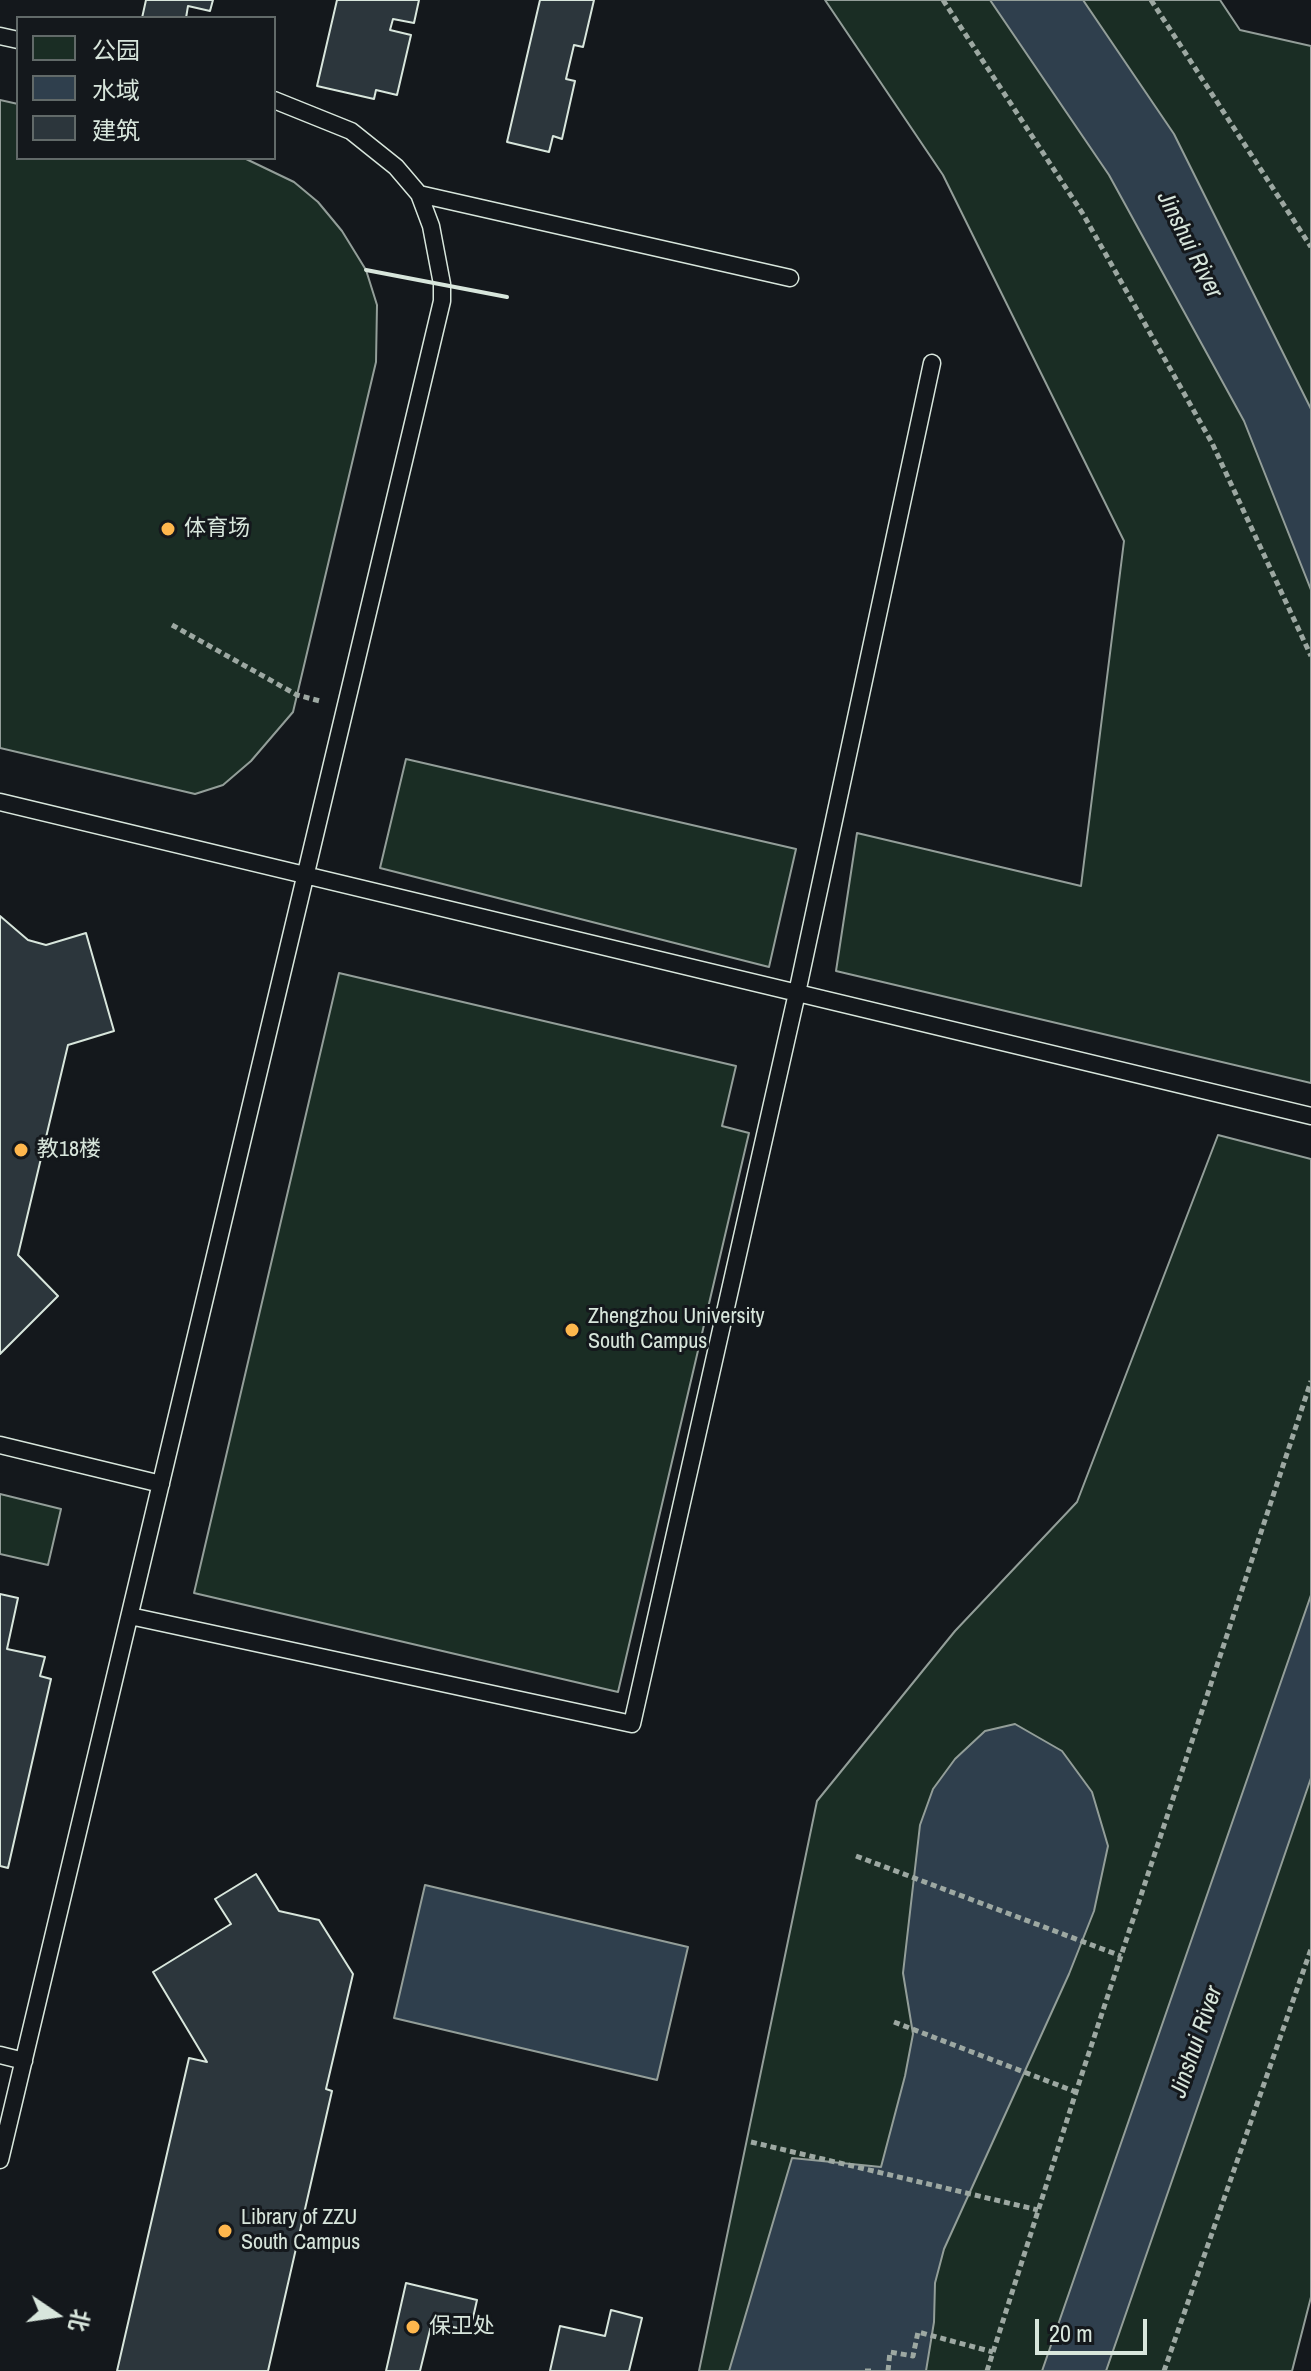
<!DOCTYPE html>
<meta charset="utf-8">
<style>
body{margin:0}
#map{position:relative;width:1311px;height:2371px;overflow:hidden;background:#14181c;font-family:"Archivo Narrow","Noto Sans SC",sans-serif}
canvas{display:block}
.legend{position:absolute;left:16px;top:16px;width:260px;height:144px;box-sizing:border-box;background:#14181c;border:2px solid #626a69;margin:0;padding:10px 14px;list-style:none;font-size:24px;color:#d8e6dc}
.legend li{display:flex;align-items:center;gap:16px;height:40px}
.legend b{width:40px;border:2px solid #626a69}
.north{position:absolute;left:16px;top:2275px;width:80px;height:80px;-webkit-text-stroke:6px #14181c;paint-order:stroke;rotate:103deg;font-size:22px;font-weight:700;line-height:32px;text-align:center;color:#d8e6dc}
.north::after{content:'';display:block;margin:auto;width:28px;height:36px;background:#d8e6dc;clip-path:polygon(50% 0,100% 100%,50% 72%,0 100%)}
.scale{position:absolute;left:1035px;top:2319px;width:112px;height:36px;box-sizing:border-box;border:4px solid #d8e6dc;border-top:0;padding-left:10px;font-size:24px;line-height:28px;white-space:nowrap;color:#d8e6dc;-webkit-text-stroke:6px #14181c;paint-order:stroke}
</style>
<div id="map">
<canvas width="1311" height="2371"></canvas>
<ul class="legend">
<li><b style="height:22px;background:#1a2d24"></b>公园</li>
<li><b style="height:22px;background:#2f3f4d"></b>水域</li>
<li><b style="height:22px;background:#2c363c"></b>建筑</li>
</ul>
<div class="north">北</div>
<div class="scale">20 m</div>
</div>
<script>
const ctx = document.querySelector('canvas').getContext('2d');
ctx.lineJoin = 'round';
function fillPath(path, color) {
  ctx.fillStyle = color;
  ctx.fill(path, 'evenodd');
}
function toPath(rows) {
  const path = new Path2D();
  for (const r of rows) {
    path.moveTo(r[0], r[1]);
    for (let i = 2; i < r.length; i += 2) path.lineTo(r[i], r[i + 1]);
  }
  return path;
}
function strokePath(path, color, width, dash) {
  ctx.strokeStyle = color;
  ctx.lineWidth = width;
  ctx.lineCap = dash ? 'butt' : 'round';
  ctx.setLineDash(dash || []);
  ctx.stroke(path);
}
function label(font, color, halo, rows, align = 'center') {
  ctx.font = font + ' "Archivo Narrow","Noto Sans SC",sans-serif';
  ctx.lineWidth = 6;
  ctx.setLineDash([]);
  ctx.textBaseline = 'middle';
  ctx.strokeStyle = halo;
  ctx.fillStyle = color;
  for (const [text, x, y, turn = 0] of rows) {
    ctx.save();
    ctx.translate(x, y);
    ctx.rotate((+turn || 0) * Math.PI / 180);
    ctx.textAlign = isNaN(turn) ? turn : align;
    if (halo) ctx.strokeText(text, 0, 0);
    ctx.fillText(text, 0, 0);
    ctx.restore();
  }
}
const green = toPath([
 [825,0,1220,0,1240,30,1311,46,1311,1083,836,971,857,833,1081,886,1124,541,943,175,825,0],
 [0,100,18,104,18,158,244,158,294,182,318,202,342,231,366,270,377,305,376,362,293,712,251,761,223,785,195,794,0,748,0,100],
 [406,759,796,849,769,967,380,868,406,759],
 [339,973,736,1066,722,1126,749,1133,618,1692,194,1593,339,973],
 [1218,1135,1311,1159,1311,2297,1292,2371,699,2371,817,1801,955,1631,1077,1502,1218,1135],
 [0,1494,61,1509,48,1565,0,1554,0,1494]
]);
const water = toPath([
 [990,0,1083,0,1174,134,1311,409,1311,590,1244,421,1109,175,990,0],
 [1311,1595,1311,1778,1245,1970,1106,2371,1042,2371,1311,1595],
 [1015,1724,1062,1751,1092,1792,1108,1846,1094,1911,1069,1974,944,2249,935,2283,934,2322,926,2371,729,2371,792,2158,881,2167,905,2076,913,2034,903,1973,920,1825,933,1789,955,1759,985,1731,1015,1724],
 [425,1885,688,1947,657,2080,394,2018,425,1885]
]);
const building = toPath([
 [146,0,213,0,210,11,188,6,186,18,142,18,146,0],
 [337,0,419,0,414,23,393,19,390,30,411,35,397,95,376,90,374,99,317,86,337,0],
 [540,0,594,0,583,47,574,45,566,79,575,81,562,139,553,136,549,152,507,142,540,0],
 [0,916,28,940,46,945,86,933,114,1031,68,1045,18,1255,58,1296,0,1354,0,916],
 [0,1594,18,1598,7,1649,45,1657,40,1676,51,1679,8,1868,0,1866,0,1594],
 [256,1874,279,1911,319,1920,353,1974,326,2089,332,2091,268,2371,117,2371,189,2058,207,2062,153,1972,231,1924,215,1899,256,1874],
 [406,2283,477,2300,470,2331,432,2322,420,2371,386,2371,406,2283],
 [611,2310,642,2318,629,2371,550,2371,560,2326,605,2336,611,2310]
]);
const path = toPath([
 [943,0,1083,214,1212,443,1311,656],
 [1151,0,1311,247],
 [172,625,297,695,320,701],
 [856,1856,1121,1956],
 [894,2022,1076,2092],
 [751,2142,1038,2210],
 [865,2371,875,2371],
 [888,2371,890,2352,913,2356,918,2332,993,2352],
 [987,2371,1076,2092,1311,1381],
 [1164,2371,1311,1949]
]);
const lane = toPath([
 [0,36,18,40],
 [419,194,790,278],
 [0,802,1311,1116],
 [0,1445,161,1484],
 [130,1616,632,1724,797,993,932,363],
 [0,2055,24,2061],
 [0,2160,442,301,442,284,431,226,419,194,396,167,351,131,274,100]
]);
const wall = toPath([
 [366,270,507,297]
]);
const markers = [
 [168,529,8,"#ffb74d"],
 [21,1150,8,"#ffb74d"],
 [572,1330,8,"#ffb74d"],
 [225,2231,8,"#ffb74d"],
 [413,2327,8,"#ffb74d"]
];
const poiNames = [
 ["体育场",184,529],
 ["教18楼",37,1150],
 ["Zhengzhou University",588,1317],
 ["South Campus",588,1342],
 ["Library of ZZU",241,2218],
 ["South Campus",241,2243],
 ["保卫处",429,2327]
];
const waterNames = [
 ["Jinshui River",1189,245,63],
 ["Jinshui River",1197,2042,-71]
];
fillPath(green, '#1a2d24');
strokePath(green, '#939e99', 2);
fillPath(water, '#2f3f4d');
strokePath(water, '#939e99', 2);
fillPath(building, '#2c363c');
strokePath(building, '#d8e6dc', 2);
strokePath(lane, '#d8e6dc', 19);
strokePath(path, '#9da8a2', 5, [6, 4]);
strokePath(lane, '#14181c', 16);
strokePath(wall, '#d8e6dc', 4);
for (const [x, y, r, color] of markers) {
  const dot = new Path2D();
  dot.arc(x, y, r, 0, 2 * Math.PI);
  ctx.fillStyle = color;
  ctx.fill(dot);
  strokePath(dot, '#14181c', 3);
}
label('22px', '#d8e6dc', '#14181c', poiNames, 'left');
label('italic 24px', '#d8e6dc', '#14181c', waterNames);
</script>
